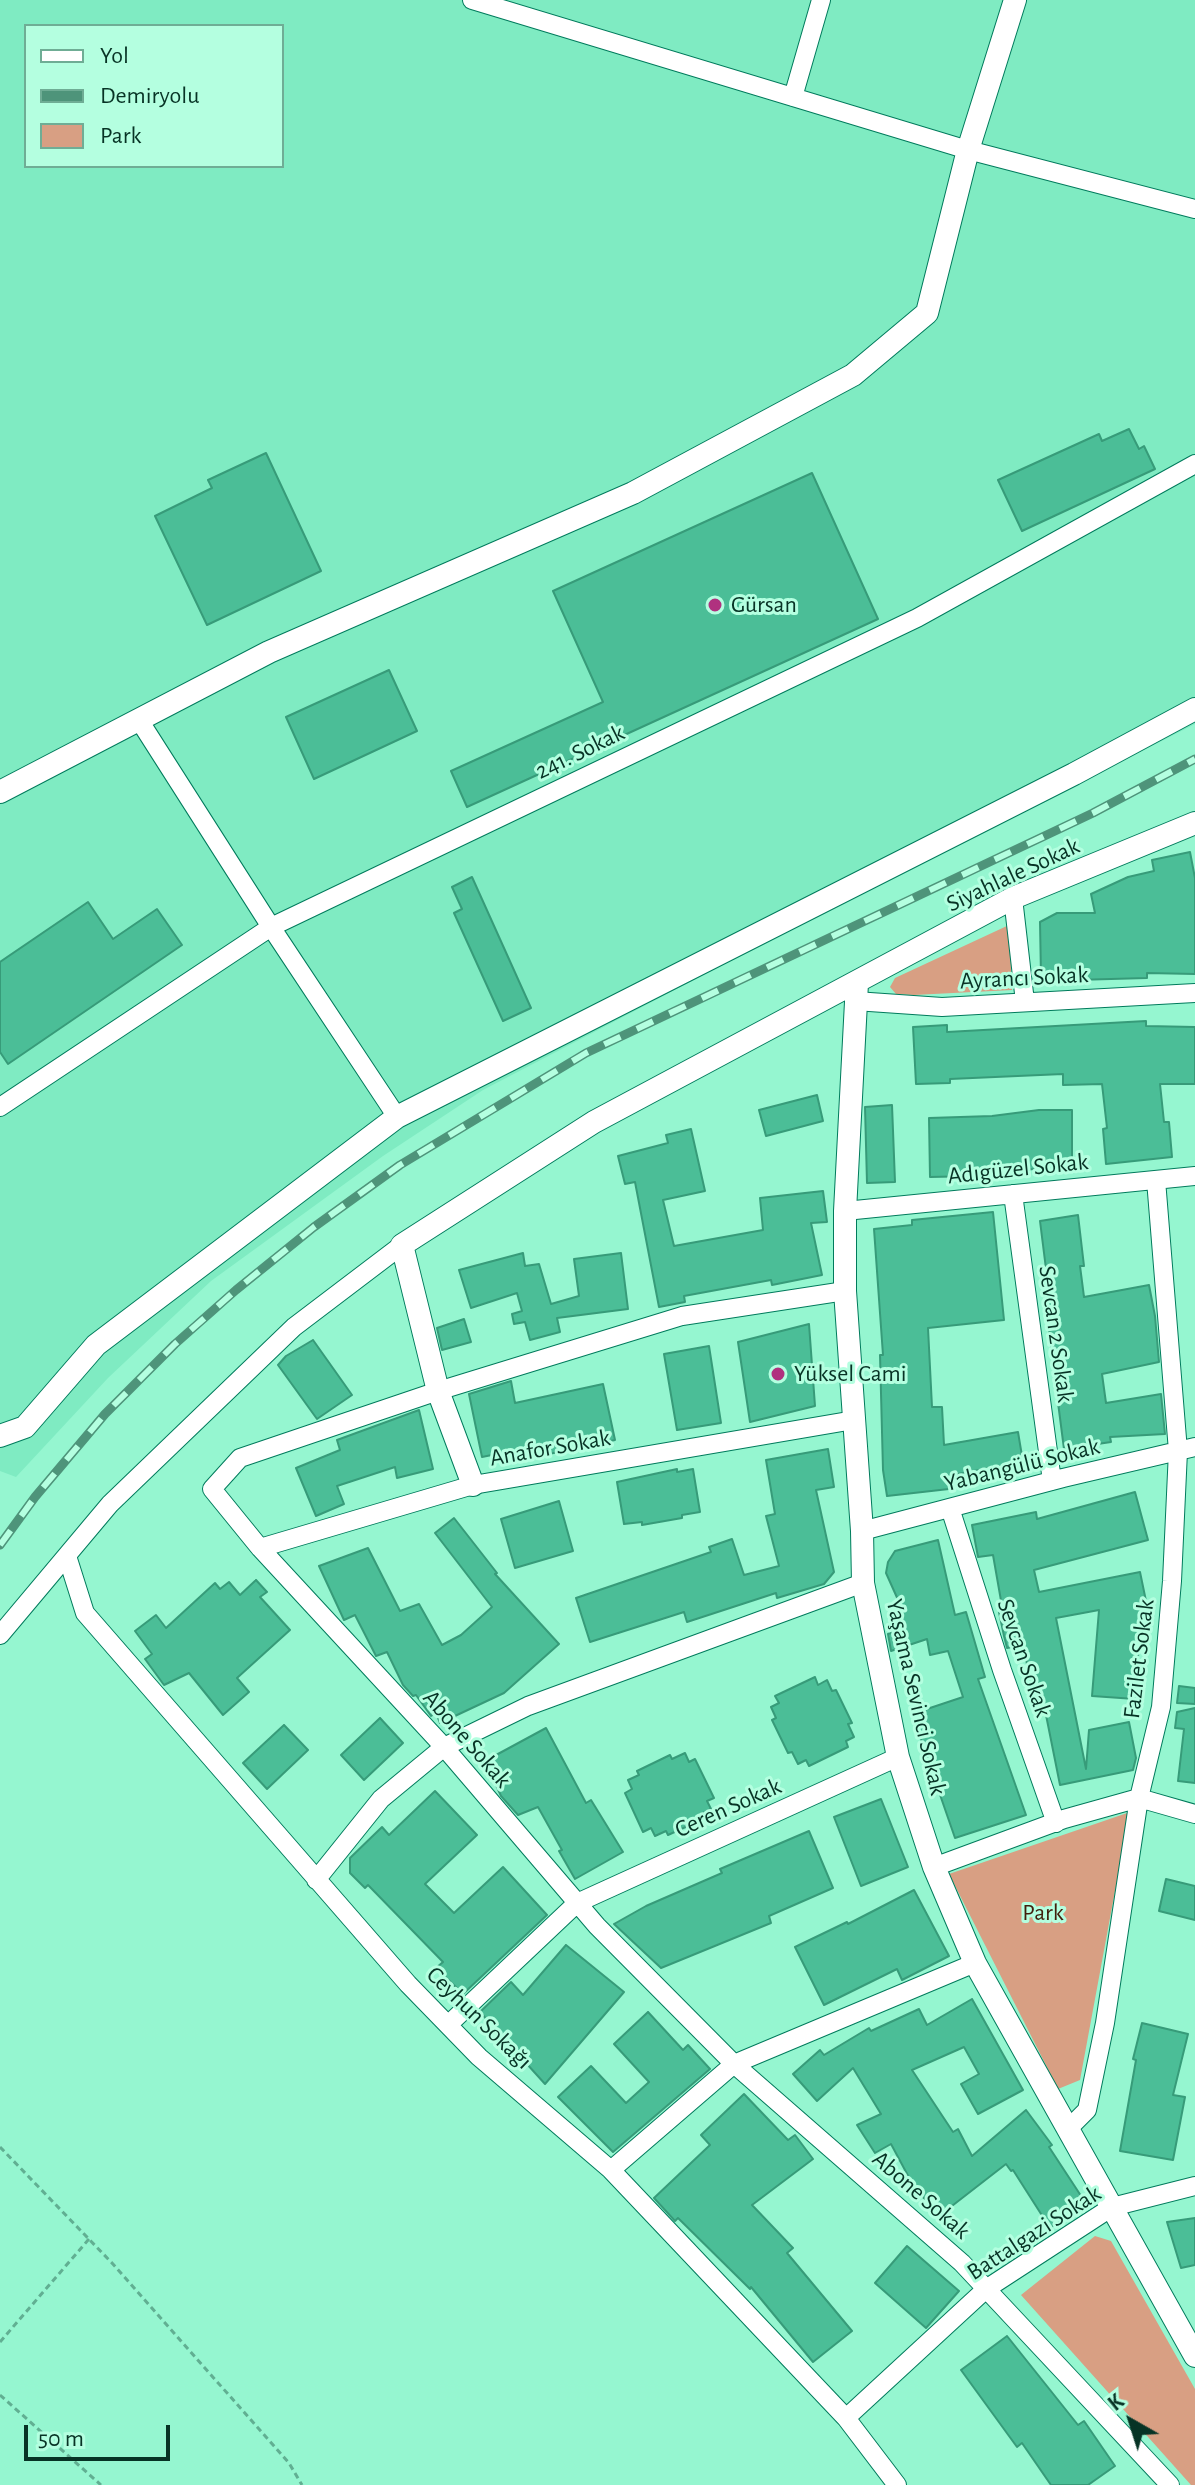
<!DOCTYPE html>
<meta charset="utf-8">
<style>
body{margin:0}
#map{position:relative;width:1195px;height:2485px;overflow:hidden;background:#95f6d0;font-family:"Alegreya Sans",sans-serif}
canvas{display:block}
.legend{position:absolute;left:24px;top:24px;width:260px;height:144px;box-sizing:border-box;background:#b4ffe0;border:2px solid #6fad95;margin:0;padding:10px 14px;list-style:none;font-size:24px;color:#073325}
.legend li{display:flex;align-items:center;gap:16px;height:40px}
.legend b{width:40px;border:2px solid #6fad95}
.north{position:absolute;left:1091px;top:2381px;width:80px;height:80px;-webkit-text-stroke:6px #b4ffe0;paint-order:stroke;rotate:321deg;font-size:22px;font-weight:700;line-height:32px;text-align:center;color:#073325}
.north::after{content:'';display:block;margin:auto;width:28px;height:36px;background:#073325;clip-path:polygon(50% 0,100% 100%,50% 72%,0 100%)}
.scale{position:absolute;left:24px;top:2425px;width:146px;height:36px;box-sizing:border-box;border:4px solid #073325;border-top:0;padding-left:10px;font-size:24px;line-height:28px;white-space:nowrap;color:#073325;-webkit-text-stroke:6px #b4ffe0;paint-order:stroke}
</style>
<div id="map">
<canvas width="1195" height="2485"></canvas>
<ul class="legend">
<li><b style="height:10px;background:#fff"></b>Yol</li>
<li><b style="height:10px;background:#4e947a"></b>Demiryolu</li>
<li><b style="height:22px;background:#d89f83"></b>Park</li>
</ul>
<div class="north">K</div>
<div class="scale">50 m</div>
</div>
<script>
const ctx = document.querySelector('canvas').getContext('2d');
ctx.lineJoin = 'round';
function fillPath(path, color) {
  ctx.fillStyle = color;
  ctx.fill(path, 'evenodd');
}
function toPath(rows) {
  const path = new Path2D();
  for (const r of rows) {
    path.moveTo(r[0], r[1]);
    for (let i = 2; i < r.length; i += 2) path.lineTo(r[i], r[i + 1]);
  }
  return path;
}
function strokePath(path, color, width, dash) {
  ctx.strokeStyle = color;
  ctx.lineWidth = width;
  ctx.lineCap = dash ? 'butt' : 'round';
  ctx.setLineDash(dash || []);
  ctx.stroke(path);
}
function label(font, color, halo, rows, align = 'center') {
  ctx.font = font + ' "Alegreya Sans",sans-serif';
  ctx.lineWidth = 6;
  ctx.setLineDash([]);
  ctx.textBaseline = 'middle';
  ctx.strokeStyle = halo;
  ctx.fillStyle = color;
  for (const [text, x, y, turn = 0] of rows) {
    ctx.save();
    ctx.translate(x, y);
    ctx.rotate((+turn || 0) * Math.PI / 180);
    ctx.textAlign = isNaN(turn) ? turn : align;
    if (halo) ctx.strokeText(text, 0, 0);
    ctx.fillText(text, 0, 0);
    ctx.restore();
  }
}
const built = toPath([
 [0,0,1195,0,1195,724,786,932,483,1090,383,1156,211,1281,108,1378,16,1477,0,1471],
 [26,26,282,26,282,166,26,166]
]);
const green = toPath([
 [1009,925,1012,990,914,995,896,994,890,987,895,978],
 [1133,1811,1115,1891,1080,2080,1058,2089,949,1874],
 [1095,2236,1111,2241,1195,2389,1195,2485,1191,2485,1021,2295]
]);
const building = toPath([
 [1129,429,1139,449,1144,446,1155,469,1022,531,998,480,1099,434,1102,441,1129,429],
 [266,453,321,571,207,625,155,516,212,488,208,480,266,453],
 [812,473,878,619,467,807,451,771,603,702,553,591,812,473],
 [389,670,417,731,314,779,286,717,389,670],
 [1190,852,1195,878,1195,974,1147,973,1147,978,1075,980,1041,977,1040,922,1057,913,1095,913,1091,894,1128,877,1154,871,1152,860,1190,852],
 [472,877,531,1008,503,1021,454,913,462,909,452,887,472,877],
 [88,902,113,939,157,909,182,945,8,1064,0,1052,0,962,88,902],
 [1146,1021,1146,1026,1195,1027,1195,1084,1160,1084,1164,1122,1169,1122,1172,1157,1106,1164,1103,1129,1107,1128,1102,1084,1063,1085,1063,1074,950,1079,950,1083,916,1084,913,1027,947,1025,947,1032,1146,1021],
 [817,1095,823,1121,766,1136,759,1110,817,1095],
 [892,1105,895,1182,867,1183,865,1107,892,1105],
 [1039,1110,1072,1110,1072,1168,977,1171,977,1176,930,1177,929,1118,992,1116,1039,1110],
 [691,1129,705,1191,663,1200,674,1246,763,1230,760,1198,823,1191,827,1222,811,1223,822,1275,772,1285,771,1280,684,1296,685,1302,659,1307,635,1182,625,1184,618,1156,668,1143,666,1135,691,1129],
 [993,1212,1004,1320,928,1328,932,1407,942,1407,944,1445,1018,1432,1023,1462,947,1476,949,1489,887,1496,883,1470,880,1355,883,1355,874,1229,912,1225,912,1220,993,1212],
 [1078,1215,1084,1266,1080,1266,1084,1297,1149,1285,1155,1316,1159,1362,1102,1374,1106,1403,1161,1394,1165,1434,1110,1437,1111,1442,1064,1449,1052,1356,1045,1294,1049,1293,1040,1221,1078,1215],
 [523,1253,525,1266,539,1264,551,1304,579,1296,574,1259,621,1253,628,1309,557,1318,560,1332,530,1340,525,1322,514,1324,512,1314,522,1311,517,1293,471,1308,459,1270,523,1253],
 [464,1319,471,1342,442,1350,437,1328,464,1319],
 [809,1324,815,1406,750,1422,738,1342,809,1324],
 [313,1340,352,1395,317,1419,278,1365,286,1356,313,1340],
 [709,1346,721,1423,677,1430,664,1354,709,1346],
 [511,1381,515,1403,603,1384,615,1440,549,1454,546,1444,482,1457,469,1394,511,1381],
 [419,1410,433,1469,397,1478,395,1467,337,1486,344,1504,316,1516,296,1468,340,1450,337,1440,419,1410],
 [828,1449,834,1487,816,1490,834,1572,824,1584,777,1598,776,1593,687,1622,684,1612,590,1642,576,1598,711,1552,709,1547,732,1539,744,1575,779,1566,766,1516,775,1514,766,1460,828,1449],
 [677,1469,677,1472,693,1469,700,1512,682,1515,682,1518,642,1525,642,1522,624,1524,617,1482,677,1469],
 [1135,1492,1148,1540,1034,1570,1039,1592,1140,1572,1146,1601,1142,1601,1135,1699,1092,1696,1099,1610,1056,1618,1086,1769,1089,1730,1129,1722,1136,1758,1133,1770,1060,1785,1045,1710,1037,1712,1023,1645,1007,1648,1004,1636,999,1612,1003,1612,993,1555,978,1557,972,1525,1036,1512,1037,1519,1135,1492],
 [559,1501,573,1551,515,1568,501,1519,559,1501],
 [454,1518,497,1573,495,1574,559,1644,504,1693,440,1723,436,1713,431,1716,416,1695,413,1696,403,1685,387,1652,376,1656,355,1615,344,1620,319,1566,368,1548,400,1611,419,1604,442,1645,461,1635,492,1607,435,1533,454,1518],
 [938,1540,955,1615,966,1612,985,1677,978,1679,1026,1815,955,1838,912,1714,963,1697,948,1651,930,1655,927,1639,891,1651,888,1634,897,1631,890,1605,899,1602,886,1573,888,1562,895,1551,938,1540],
 [256,1580,267,1592,260,1597,290,1630,237,1678,249,1692,223,1715,189,1673,164,1685,145,1659,152,1654,135,1631,156,1615,166,1628,215,1583,220,1589,229,1582,240,1595,256,1580],
 [815,1677,818,1685,827,1680,832,1691,836,1690,852,1723,848,1724,854,1737,846,1741,848,1747,809,1766,806,1760,798,1764,792,1752,788,1753,772,1720,776,1718,771,1707,779,1703,775,1696,815,1677],
 [1179,1686,1195,1688,1195,1704,1177,1703,1179,1686],
 [1195,1708,1195,1783,1178,1781,1184,1729,1175,1728,1177,1712,1195,1708],
 [380,1718,403,1743,364,1780,341,1755,380,1718],
 [284,1725,308,1750,267,1789,243,1763,284,1725],
 [546,1728,586,1803,591,1800,623,1852,575,1879,559,1851,562,1850,538,1807,518,1815,501,1796,485,1761,546,1728],
 [685,1753,689,1762,695,1759,714,1798,707,1801,711,1809,699,1815,701,1820,668,1835,666,1831,655,1836,651,1828,643,1832,625,1793,632,1789,628,1780,639,1775,637,1771,670,1755,672,1759,685,1753],
 [435,1791,477,1835,425,1884,454,1913,503,1867,547,1915,463,1994,436,1968,443,1962,368,1885,365,1888,350,1873,350,1858,382,1827,389,1835,435,1791],
 [881,1799,908,1867,861,1886,834,1817,881,1799],
 [809,1831,833,1888,769,1916,771,1923,661,1968,614,1924,646,1906,722,1873,720,1869,809,1831],
 [1166,1879,1195,1886,1195,1920,1159,1911,1166,1879],
 [914,1890,949,1956,902,1980,897,1969,824,2005,795,1947,847,1922,848,1924,914,1890],
 [566,1945,624,1992,545,2084,480,2012,511,1982,523,1995,566,1945],
 [972,1999,1023,2090,978,2114,961,2084,979,2074,964,2047,912,2070,953,2132,958,2129,972,2156,1026,2110,1052,2145,1049,2147,1087,2205,1050,2228,1013,2170,1011,2171,1006,2164,939,2216,913,2185,891,2144,875,2153,857,2125,881,2114,853,2068,817,2101,793,2074,820,2050,824,2055,869,2028,871,2031,919,2009,927,2025,972,1999],
 [648,2012,683,2050,688,2045,710,2069,613,2152,558,2097,591,2066,626,2103,649,2082,614,2044,648,2012],
 [1142,2023,1188,2034,1173,2095,1185,2097,1173,2160,1120,2151,1136,2060,1133,2059,1142,2023],
 [744,2094,788,2140,795,2135,813,2159,752,2205,793,2248,787,2253,852,2331,813,2362,751,2287,750,2289,678,2218,675,2221,654,2198,710,2145,701,2135,744,2094],
 [1195,2218,1195,2265,1181,2268,1167,2222,1195,2218],
 [907,2246,959,2291,926,2328,875,2283,907,2246],
 [1007,2336,1078,2425,1084,2421,1115,2466,1088,2485,1051,2485,1022,2443,1017,2447,961,2370,1007,2336]
]);
const path = toPath([
 [0,2147,112,2263,289,2463,302,2485],
 [0,2342,89,2239],
 [0,2395,101,2485]
]);
const minor = toPath([
 [472,0,968,150,1195,209],
 [793,97,821,0],
 [139,720,271,927,397,1117],
 [1013,898,1025,1002],
 [855,1001,942,1007,1195,993],
 [0,1107,271,927,917,618,1195,464],
 [1013,1194,1052,1481],
 [845,1211,1195,1176],
 [845,1291,682,1316,438,1391,240,1458,212,1489,260,1548,444,1747,597,1926,734,2064,962,2263,1170,2485],
 [950,1508,1002,1670,1056,1823],
 [862,1531,1063,1478,1195,1447],
 [260,1548,473,1485,854,1420],
 [67,1556,85,1613,408,1984,479,2057,611,2170,846,2418,897,2485],
 [0,1635,110,1504,294,1327,402,1245],
 [934,1867,1064,1819,1139,1798,1195,1814],
 [316,1880,381,1799,444,1747,528,1706,863,1583],
 [448,2025,577,1903,898,1757],
 [1068,2129,1087,2110,1105,2023,1139,1798,1161,1707,1172,1581,1178,1451,1156,1180],
 [611,2170,734,2064,975,1963],
 [846,2418,986,2289,1112,2207,1195,2186]
]);
const tertiary = toPath([
 [0,792,269,652,633,493,853,375,927,313,968,150,1015,0],
 [857,983,845,1211,845,1291,862,1531,863,1583,898,1757,934,1867,975,1963,1195,2356],
 [0,1436,25,1427,96,1345,397,1117,1074,774,1195,709],
 [473,1485,438,1391,402,1245,594,1122,1013,898,1195,823]
]);
const rail = toPath([
 [0,1545,35,1497,105,1414,175,1344,236,1290,314,1227,400,1165,586,1053,1093,813,1195,759]
]);
const markers = [
 [715,605,8,"#b0317f"],
 [778,1374,8,"#b0317f"]
];
const poiNames = [
 ["Gürsan",731,605],
 ["Yüksel Cami",794,1374]
];
const streetNames = [
 ["241. Sokak",580,752,-26],
 ["Siyahlale Sokak",1013,875,-25],
 ["Ayrancı Sokak",1024,978,-3],
 ["Adıgüzel Sokak",1018,1169,-6],
 ["Sevcan 2 Sokak",1056,1334,82],
 ["Anafor Sokak",550,1448,-10],
 ["Yabangülü Sokak",1022,1465,-14],
 ["Sevcan Sokak",1024,1658,71],
 ["Fazilet Sokak",1139,1659,-83],
 ["Yaşama Sevinci Sokak",916,1697,77],
 ["Abone Sokak",467,1739,49],
 ["Ceren Sokak",728,1808,-24],
 ["Ceyhun Sokağı",479,2018,44],
 ["Abone Sokak",921,2195,41],
 ["Battalgazi Sokak",1034,2233,-33]
];
const parkNames = [
 ["Park",1043,1913]
];
fillPath(built, '#7febc2');
fillPath(green, '#d89f83');
fillPath(building, '#4bbe97');
strokePath(building, '#379b79', 2);
strokePath(minor, '#007b5c', 20);
strokePath(tertiary, '#007b5c', 24);
strokePath(path, '#61af92', 3, [6, 4]);
strokePath(minor, '#fff', 18);
strokePath(tertiary, '#fff', 22);
strokePath(rail, '#4e947a', 9);
strokePath(rail, '#b4ffe0', 6, [18]);
for (const [x, y, r, color] of markers) {
  const dot = new Path2D();
  dot.arc(x, y, r, 0, 2 * Math.PI);
  ctx.fillStyle = color;
  ctx.fill(dot);
  strokePath(dot, '#b4ffe0', 3);
}
label('24px', '#073325', '#b4ffe0', poiNames, 'left');
label('24px', '#073325', '#b4ffe0', streetNames);
label('24px', '#411f0d', '#b4ffe0', parkNames);
</script>
